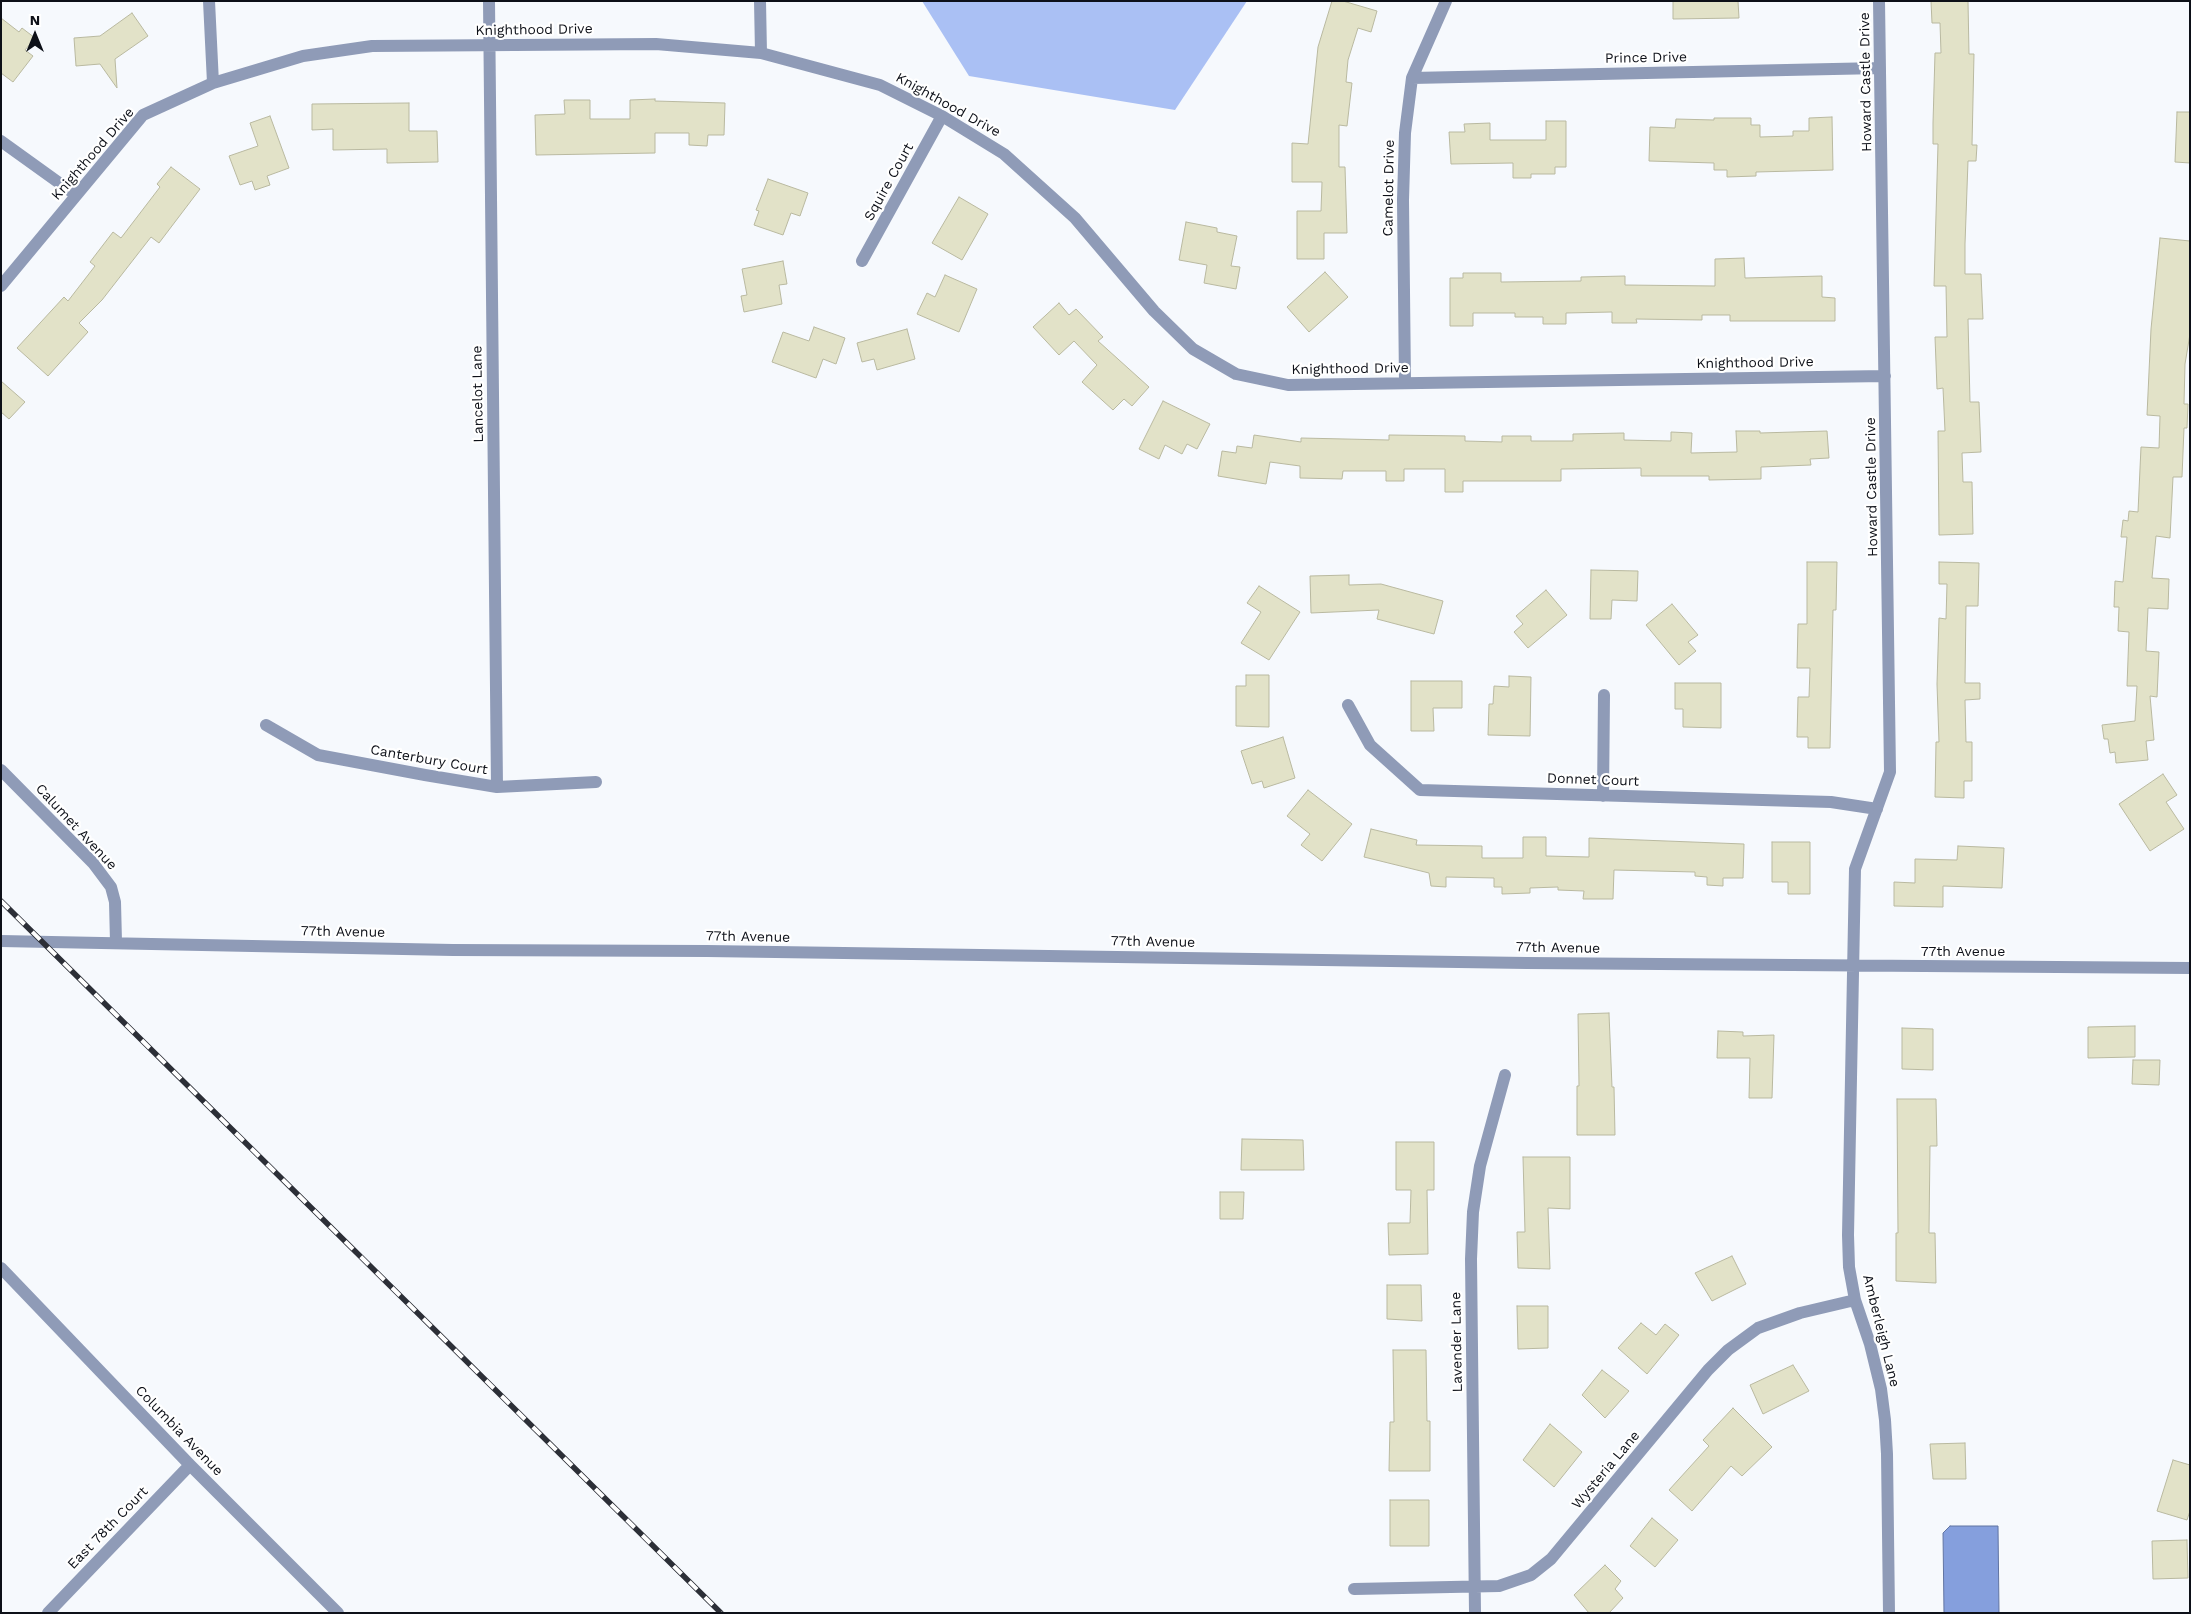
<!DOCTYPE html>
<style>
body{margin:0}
#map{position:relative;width:2191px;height:1614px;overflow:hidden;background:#f6f9fd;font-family:"Work Sans",sans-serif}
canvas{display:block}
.frame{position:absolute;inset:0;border:2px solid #0d1018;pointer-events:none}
.north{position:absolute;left:10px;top:10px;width:50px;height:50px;-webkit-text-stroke:4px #fff;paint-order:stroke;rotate:0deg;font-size:14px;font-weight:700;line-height:20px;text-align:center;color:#0d1018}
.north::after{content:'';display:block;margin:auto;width:18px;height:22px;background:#0d1018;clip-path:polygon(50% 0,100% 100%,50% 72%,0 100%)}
</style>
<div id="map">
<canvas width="2191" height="1614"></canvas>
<div class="frame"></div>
<div class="north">N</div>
</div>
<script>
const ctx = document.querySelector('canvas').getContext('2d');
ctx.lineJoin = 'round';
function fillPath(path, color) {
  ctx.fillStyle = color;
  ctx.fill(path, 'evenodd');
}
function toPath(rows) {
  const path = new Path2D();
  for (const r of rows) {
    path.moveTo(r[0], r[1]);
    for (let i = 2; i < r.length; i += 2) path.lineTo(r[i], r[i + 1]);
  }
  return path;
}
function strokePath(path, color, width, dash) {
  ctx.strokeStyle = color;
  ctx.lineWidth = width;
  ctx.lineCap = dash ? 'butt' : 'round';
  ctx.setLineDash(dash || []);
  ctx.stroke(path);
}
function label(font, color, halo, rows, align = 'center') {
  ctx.font = font + ' "Work Sans",sans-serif';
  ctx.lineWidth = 4.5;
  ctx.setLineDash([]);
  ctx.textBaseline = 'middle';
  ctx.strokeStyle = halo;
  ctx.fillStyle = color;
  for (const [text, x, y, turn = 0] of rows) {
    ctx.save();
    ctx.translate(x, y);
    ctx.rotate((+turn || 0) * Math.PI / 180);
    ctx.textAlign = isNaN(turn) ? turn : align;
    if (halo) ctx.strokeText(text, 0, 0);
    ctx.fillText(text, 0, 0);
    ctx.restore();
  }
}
const forest = toPath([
 [922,1,1247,1,1175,110,969,76]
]);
const water = toPath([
 [1950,1526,1998,1526,1999,1613,1944,1613,1943,1533,1950,1526]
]);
const building = toPath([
 [1332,1,1343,1,1377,11,1371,32,1358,28,1348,60,1346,82,1352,83,1347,126,1339,125,1339,167,1345,167,1347,233,1324,233,1324,259,1297,259,1297,211,1321,211,1322,182,1292,182,1292,143,1308,144,1318,47,1332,1],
 [1673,1,1738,1,1739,18,1673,19,1673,1],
 [1931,1,1968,1,1969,54,1974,54,1972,145,1977,145,1976,161,1968,161,1965,244,1965,274,1981,274,1983,319,1968,319,1970,402,1979,402,1981,452,1962,453,1963,482,1972,482,1973,534,1939,535,1938,431,1945,431,1943,388,1937,389,1935,337,1947,337,1946,286,1934,286,1938,144,1933,144,1933,123,1935,53,1941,53,1940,23,1932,23,1931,1],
 [132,13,148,36,115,59,117,88,100,64,76,66,74,38,100,36,132,13],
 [1,18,19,32,22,28,35,38,25,50,33,56,13,82,1,73,1,18],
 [655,99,655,101,725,103,724,135,708,135,707,146,689,145,689,133,655,133,655,153,536,155,535,115,565,114,564,100,590,100,590,119,630,119,630,100,655,99],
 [409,103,409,131,437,131,438,162,387,163,387,149,333,150,333,129,312,130,312,104,409,103],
 [2177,112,2190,112,2190,163,2175,162,2177,112],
 [270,116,289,168,267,176,270,185,255,190,252,181,240,185,229,156,258,146,250,123,270,116],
 [1832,117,1833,170,1756,172,1756,176,1727,177,1727,170,1714,170,1714,163,1649,161,1650,127,1675,128,1676,119,1714,120,1714,118,1751,118,1751,125,1760,125,1760,137,1793,136,1793,131,1809,131,1809,118,1832,117],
 [1546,121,1566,121,1566,167,1555,167,1555,174,1531,174,1531,178,1513,178,1513,163,1451,164,1449,132,1465,132,1464,124,1490,123,1490,140,1546,140,1546,121],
 [171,167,200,189,159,243,151,237,102,300,79,323,88,332,48,376,17,348,64,297,68,301,95,266,90,262,113,232,121,238,160,187,157,184,171,167],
 [768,179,808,193,800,216,791,213,783,235,754,225,759,211,756,210,768,179],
 [959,197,988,214,962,260,932,243,959,197],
 [1186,222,1217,228,1217,232,1237,236,1231,266,1240,267,1236,289,1204,283,1207,265,1179,260,1186,222],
 [2160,238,2190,241,2190,334,2185,364,2184,404,2188,404,2187,428,2184,428,2182,477,2173,477,2170,538,2156,536,2152,578,2169,579,2168,609,2148,608,2146,651,2159,652,2157,697,2150,696,2154,740,2146,741,2148,760,2116,763,2115,752,2110,753,2108,739,2104,739,2102,725,2135,721,2137,686,2127,686,2129,632,2118,631,2119,607,2114,607,2115,581,2123,582,2127,537,2121,537,2123,520,2128,521,2129,511,2138,512,2141,447,2159,448,2160,416,2147,415,2151,329,2160,238],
 [1744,258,1745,278,1822,276,1822,297,1835,298,1835,321,1730,321,1730,315,1702,315,1702,320,1636,319,1637,323,1612,323,1612,312,1566,313,1566,324,1543,324,1543,317,1515,317,1515,313,1473,313,1473,326,1450,326,1450,278,1463,278,1463,273,1501,273,1501,282,1581,281,1581,277,1625,276,1625,285,1715,286,1715,259,1744,258],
 [783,261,787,284,779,285,782,304,744,312,741,296,747,295,742,269,783,261],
 [1325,272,1348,297,1309,332,1287,307,1325,272],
 [945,275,977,289,959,332,917,314,927,293,935,297,945,275],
 [1059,303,1069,315,1076,309,1103,337,1098,341,1149,387,1132,406,1124,399,1113,410,1082,382,1097,365,1074,341,1059,355,1033,327,1059,303],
 [814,327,845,338,836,364,823,359,816,378,772,362,783,332,809,341,814,327],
 [907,329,915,359,877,370,874,359,862,362,857,343,907,329],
 [1,381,25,402,9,419,1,412,1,381],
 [1163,401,1210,424,1197,449,1187,444,1182,454,1165,445,1159,459,1139,449,1163,401],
 [1736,431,1760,431,1760,433,1827,431,1829,458,1810,459,1811,465,1761,467,1761,479,1709,480,1709,476,1641,476,1641,468,1561,469,1561,481,1463,481,1463,492,1445,492,1445,469,1404,469,1404,481,1386,481,1386,471,1343,471,1342,479,1300,478,1300,466,1270,462,1266,484,1218,476,1222,451,1236,453,1237,446,1252,448,1254,435,1301,442,1301,438,1389,440,1389,435,1465,436,1465,441,1502,442,1502,436,1531,436,1531,441,1573,441,1573,434,1624,433,1624,440,1671,441,1671,432,1692,433,1691,453,1737,452,1736,431],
 [1807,562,1837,562,1836,610,1833,610,1830,748,1808,748,1808,737,1797,737,1798,697,1809,697,1810,668,1797,668,1798,624,1807,624,1807,562],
 [1939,562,1979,563,1978,606,1966,606,1965,683,1980,683,1980,699,1965,700,1966,742,1972,742,1972,781,1964,781,1964,798,1935,797,1936,742,1939,742,1937,684,1939,618,1946,619,1947,584,1939,584,1939,562],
 [1591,570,1638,571,1637,601,1612,600,1611,619,1590,619,1591,570],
 [1349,575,1349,585,1381,584,1443,601,1434,634,1377,619,1379,610,1311,613,1310,576,1349,575],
 [1259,586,1300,612,1269,660,1241,643,1261,612,1247,603,1259,586],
 [1546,590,1567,615,1528,648,1514,632,1523,624,1516,616,1546,590],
 [1672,604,1698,635,1688,642,1696,651,1679,665,1646,625,1672,604],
 [1246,675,1269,675,1269,727,1236,726,1236,686,1246,686,1246,675],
 [1509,676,1531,677,1530,736,1488,735,1489,704,1493,704,1494,686,1509,687,1509,676],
 [1411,681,1462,681,1462,708,1433,708,1434,731,1411,731,1411,681],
 [1675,683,1721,683,1721,728,1683,727,1683,709,1675,709,1675,683],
 [1283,737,1295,778,1264,788,1262,781,1252,784,1241,751,1283,737],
 [2163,774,2177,795,2166,802,2184,829,2150,851,2119,804,2163,774],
 [1308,790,1352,824,1322,861,1301,845,1310,834,1287,816,1308,790],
 [1371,829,1417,840,1416,845,1482,846,1482,858,1523,858,1523,837,1546,837,1546,856,1589,857,1589,838,1744,844,1743,878,1723,878,1723,886,1707,885,1707,877,1695,876,1695,872,1614,870,1613,899,1583,899,1584,891,1558,890,1558,887,1530,888,1530,893,1502,894,1502,887,1494,887,1494,878,1446,877,1446,887,1431,886,1429,873,1364,857,1371,829],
 [1772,842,1810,842,1810,894,1788,894,1788,882,1772,882,1772,842],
 [1958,846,2004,848,2002,888,1943,886,1943,907,1894,906,1894,882,1915,883,1915,859,1957,860,1958,846],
 [1609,1013,1612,1087,1614,1087,1615,1135,1577,1135,1577,1086,1579,1086,1578,1014,1609,1013],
 [2135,1026,2135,1057,2088,1058,2088,1027,2135,1026],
 [1902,1028,1933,1029,1933,1070,1902,1069,1902,1028],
 [1718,1031,1743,1032,1743,1036,1774,1035,1772,1098,1749,1098,1750,1058,1717,1058,1718,1031],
 [2133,1060,2160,1060,2159,1085,2132,1084,2133,1060],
 [1897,1099,1936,1099,1937,1146,1930,1146,1929,1233,1935,1233,1936,1283,1896,1281,1896,1233,1898,1233,1897,1099],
 [1242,1139,1303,1140,1304,1170,1241,1170,1242,1139],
 [1396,1142,1434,1142,1434,1190,1427,1190,1428,1254,1389,1255,1388,1223,1410,1223,1411,1190,1396,1190,1396,1142],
 [1523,1157,1570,1157,1570,1209,1548,1208,1550,1269,1518,1268,1517,1232,1525,1232,1523,1157],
 [1220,1192,1244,1192,1243,1219,1220,1219,1220,1192],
 [1732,1256,1746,1284,1712,1301,1695,1273,1732,1256],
 [1387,1285,1421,1285,1422,1321,1387,1319,1387,1285],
 [1517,1306,1548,1306,1548,1348,1518,1349,1517,1306],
 [1641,1323,1656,1335,1665,1324,1679,1335,1647,1374,1618,1348,1641,1323],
 [1393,1350,1426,1350,1427,1421,1430,1421,1430,1471,1389,1471,1390,1422,1394,1422,1393,1350],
 [1793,1365,1809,1391,1763,1414,1750,1385,1793,1365],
 [1602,1370,1629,1391,1605,1418,1582,1395,1602,1370],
 [1733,1408,1772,1447,1742,1476,1731,1466,1692,1511,1669,1490,1709,1446,1703,1440,1733,1408],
 [1550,1424,1582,1452,1554,1487,1523,1460,1550,1424],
 [1965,1443,1966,1479,1933,1479,1930,1444,1965,1443],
 [2173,1460,2190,1465,2190,1511,2187,1520,2157,1511,2173,1460],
 [1390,1500,1429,1500,1429,1546,1390,1546,1390,1500],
 [1652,1518,1678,1540,1655,1567,1630,1546,1652,1518],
 [2187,1540,2188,1578,2153,1579,2152,1541,2187,1540],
 [1605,1565,1621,1581,1615,1589,1623,1598,1609,1613,1589,1613,1574,1595,1605,1565]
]);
const minor = toPath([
 [209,1,213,83],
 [489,1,497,787],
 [760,1,761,53],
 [1879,1,1890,772,1855,869,1848,1235,1849,1267,1855,1300,1870,1344,1881,1389,1885,1420,1887,1454,1889,1613],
 [1412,78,1880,68],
 [1,141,76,195],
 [862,261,942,116],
 [1,286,143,115,213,83,303,56,372,46,656,44,761,53,880,85,942,116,1004,154,1075,218,1154,311,1193,349,1236,374,1288,385,1885,376],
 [1405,383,1403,200,1405,133,1412,78,1446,1],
 [1348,705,1370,745,1420,790,1831,802,1877,809],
 [266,725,318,755,425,775,497,787,596,782],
 [1,770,93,863,111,887,115,902,116,942],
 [1603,796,1604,695],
 [1,941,453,950,707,951,1527,963,2190,968],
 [1,1268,190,1465,338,1613],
 [1354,1589,1499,1586,1531,1575,1551,1559,1708,1370,1728,1350,1758,1328,1800,1313,1855,1300],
 [48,1613,190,1465],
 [1475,1613,1471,1259,1473,1212,1480,1166,1505,1075]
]);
const rail = toPath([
 [1,901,721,1613]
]);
const streetNames = [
 ["Knighthood Drive",534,30,-1],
 ["Prince Drive",1646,58,-1],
 ["Howard Castle Drive",1866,82,-91],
 ["Knighthood Drive",948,105,29],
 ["Knighthood Drive",93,154,-49],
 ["Squire Court",889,182,-61],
 ["Camelot Drive",1389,188,-89],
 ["Knighthood Drive",1755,363,-1],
 ["Knighthood Drive",1350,369,-1],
 ["Lancelot Lane",478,394,-91],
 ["Howard Castle Drive",1872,487,-91],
 ["Canterbury Court",429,760,10],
 ["Donnet Court",1593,780,2],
 ["Calumet Avenue",76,827,47],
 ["77th Avenue",343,932,1],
 ["77th Avenue",748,937,1],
 ["77th Avenue",1153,942,1],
 ["77th Avenue",1558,948,1],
 ["77th Avenue",1963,952],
 ["Amberleigh Lane",1881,1331,76],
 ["Lavender Lane",1457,1342,-91],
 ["Columbia Avenue",179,1431,46],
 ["Wysteria Lane",1606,1470,-50],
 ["East 78th Court",108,1528,-46]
];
fillPath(forest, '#aac0f4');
fillPath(water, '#859fdd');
strokePath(water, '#6174a2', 1);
fillPath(building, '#e2e2c8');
strokePath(building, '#b9b9a0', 1);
strokePath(minor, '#8f9bb7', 12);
strokePath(rail, '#2c2f37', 5.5);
strokePath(rail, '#fff', 4, [11]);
label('14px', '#0d1018', '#fff', streetNames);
</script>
